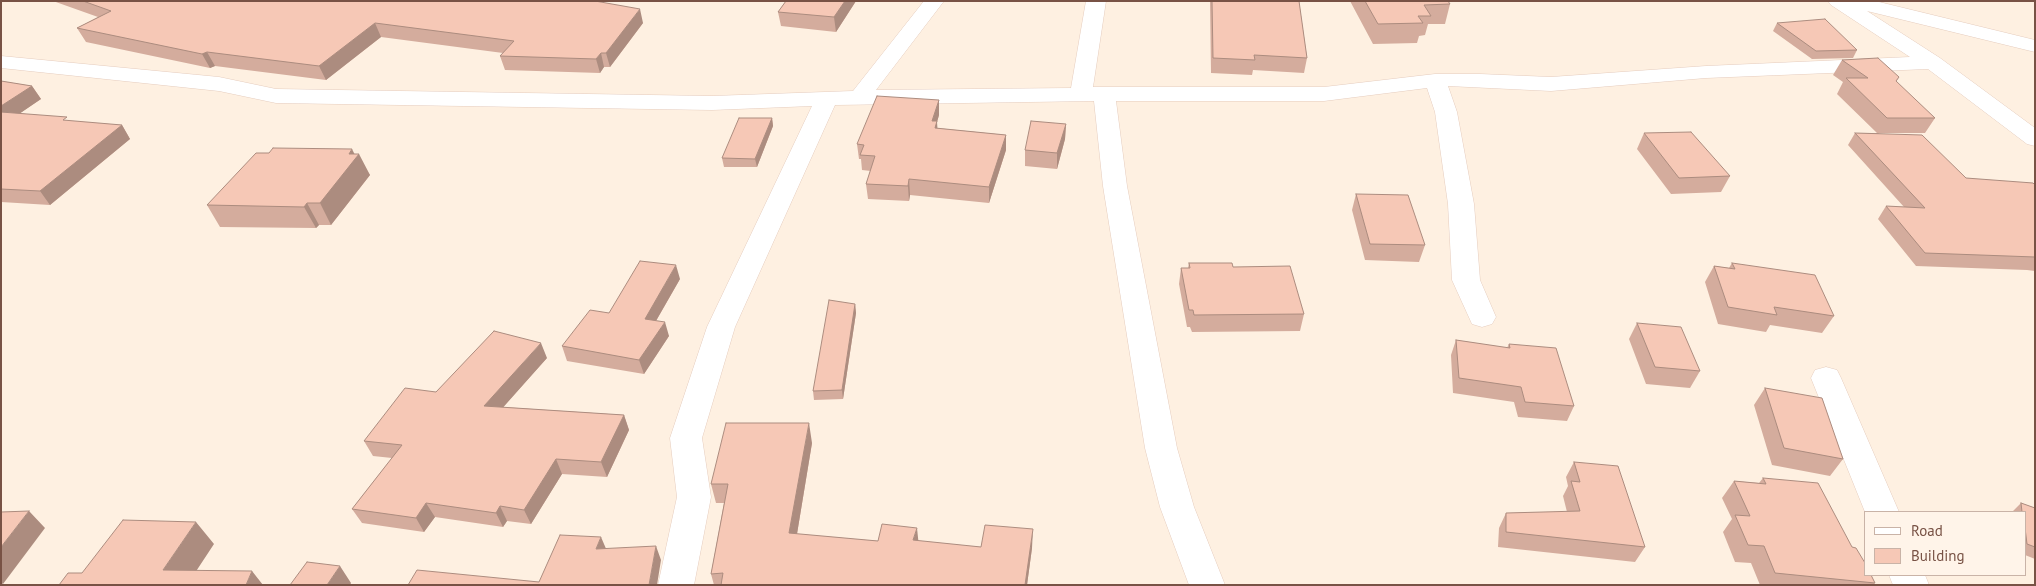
<!DOCTYPE html>
<style>
body{margin:0}
#map{position:relative;width:2036px;height:586px;overflow:hidden;background:#fef0e1;font-family:"PT Sans",sans-serif}
canvas{display:block}
.frame{position:absolute;inset:0;border:2px solid #785245;pointer-events:none}
.legend{position:absolute;left:1864px;top:511px;width:162px;height:65px;box-sizing:border-box;background:#fff4e9;border:1px solid #c9b3a7;margin:0;padding:6px 9px;list-style:none;font-size:15px;color:#785245}
.legend li{display:flex;align-items:center;gap:10px;height:25px}
.legend b{width:25px;border:1px solid #c9b3a7}
</style>
<div id="map">
<canvas width="2036" height="586"></canvas>
<div class="frame"></div>
<ul class="legend">
<li><b style="height:6px;background:#fff"></b>Road</li>
<li><b style="height:14px;background:#f6c8b6"></b>Building</li>
</ul>
</div>
<script>
const ctx = document.querySelector('canvas').getContext('2d');
ctx.lineJoin = 'round';
function toPath(rows) {
  const path = new Path2D();
  for (const r of rows) {
    path.moveTo(r[0], r[1]);
    for (let i = 2; i < r.length; i += 2) path.lineTo(r[i], r[i + 1]);
  }
  return path;
}
function strokePath(path, color, width, dash) {
  ctx.strokeStyle = color;
  ctx.lineWidth = width;
  ctx.lineCap = dash ? 'butt' : 'round';
  ctx.setLineDash(dash || []);
  ctx.stroke(path);
}
function fillPath(path, color) {
  ctx.fillStyle = color;
  ctx.fill(path, 'evenodd');
}
const minor = toPath([
 [924,1,944,1,876,90,1071,88,1086,1,1106,1,1093,87,1324,87,1435,74,1480,74,1551,77,1706,66,1910,57,1831,5,1828,1,1875,1,2035,40,2035,52,1867,11,1940,58,2035,128,2035,146,2027,144,1928,69,1706,78,1551,91,1448,86,1457,112,1474,204,1480,280,1496,317,1492,324,1482,327,1472,324,1452,280,1448,204,1435,112,1427,88,1324,101,1116,101,1127,186,1177,448,1194,507,1225,585,1189,585,1160,507,1145,448,1103,186,1094,101,835,105,735,327,702,438,711,497,694,585,658,585,677,497,670,438,707,327,812,106,712,110,276,103,219,91,1,68,1,56,219,77,276,89,712,96,853,91,924,1],
 [1826,367,1837,370,1841,378,1899,512,1865,512,1811,378,1815,370,1826,367],
 [1889,575,1925,575,1929,585,1893,585,1889,575]
]);
const wall = toPath([
 [53,1,595,1,643,23,610,67,604,67,600,73,505,70,500,56,503,53,381,37,326,80,215,66,210,68,86,42,77,28,98,17],
 [786,1,856,1,836,32,781,26,778,12],
 [1210,1,1299,1,1307,58,1304,73,1253,70,1252,75,1211,73],
 [1350,1,1448,1,1450,4,1445,24,1428,24,1425,35,1419,36,1417,43,1373,44],
 [1777,23,1857,50,1853,58,1812,59,1773,31],
 [1842,60,1899,77,1896,82,1935,118,1925,133,1878,133,1966,178,2035,185,2035,271,2027,270,1916,266,1878,219,1886,206,1904,207,1848,145,1855,133,1877,133,1837,94,1843,82,1833,75],
 [1,81,32,86,41,99,20,113,69,121,122,125,130,139,50,205,1,202],
 [939,100,939,115,937,122,937,128,1006,135,1006,150,989,203,910,195,909,201,868,199,866,184,871,171,862,170,861,159,859,159,857,144],
 [772,118,773,126,757,167,724,167,722,158],
 [1066,124,1065,139,1057,169,1025,166,1025,150],
 [1644,133,1730,176,1721,192,1671,194,1637,149],
 [354,154,370,175,331,225,319,225,316,228,220,227,207,205],
 [1356,194,1425,245,1419,262,1365,260,1352,210],
 [1189,263,1233,267,1304,314,1300,331,1192,332,1190,327,1187,327,1179,284,1181,268,1188,268],
 [1732,263,1834,316,1822,333,1770,325,1766,332,1718,324,1705,282,1714,266,1729,268],
 [680,279,656,321,669,336,644,374,567,361,562,346,609,313],
 [855,304,856,313,843,399,814,400,813,391],
 [1637,323,1700,371,1690,388,1646,384,1629,339],
 [1456,340,1507,348,1509,344,1574,406,1567,421,1518,417,1514,402,1453,393,1451,355],
 [547,358,503,407,624,415,629,430,607,477,562,474,531,524,507,521,503,527,435,517,424,532,362,523,352,509,392,458,373,456,364,441,436,392],
 [1765,388,1843,459,1830,476,1772,465,1754,405],
 [812,443,797,534,878,541,918,541,981,547,1032,548,1027,585,714,585,711,574,724,503,716,503,711,484],
 [1574,462,1645,547,1635,562,1498,547,1499,528,1506,513,1567,512,1563,496,1568,486,1566,477],
 [1763,478,1852,547,1875,583,1873,585,1760,585,1751,563,1735,562,1723,532,1732,519,1722,498,1734,481,1759,483],
 [2021,503,2035,508,2035,559,2025,555,2025,512,2012,512]
]);
const shadedWall = toPath([
 [845,1,856,1,836,32,834,17],
 [640,9,643,23,610,67,606,53],
 [375,23,381,37,326,80,319,66],
 [207,52,215,66,210,68,202,54],
 [601,53,604,67,600,73,596,59],
 [32,86,41,99,3,125,1,123,1,106],
 [939,100,939,115,937,122,938,136,932,121],
 [772,118,773,126,757,167,755,159],
 [1066,124,1065,139,1057,169,1057,153],
 [122,125,130,139,50,205,40,191],
 [1006,135,1006,150,989,203,989,187],
 [352,149,356,157,359,154,370,175,331,225,320,203],
 [909,179,910,195,909,201,908,186],
 [307,203,319,225,316,228,304,207],
 [676,265,680,279,649,333,645,319],
 [855,304,856,313,843,399,842,390],
 [665,322,669,336,644,374,639,360],
 [541,343,547,358,491,421,484,406],
 [624,415,629,430,607,477,601,462],
 [809,423,812,443,794,552,789,533],
 [556,459,562,474,531,524,524,510],
 [426,503,435,517,424,532,416,518],
 [500,506,507,521,503,527,496,513],
 [29,511,45,528,3,584,1,583,1,547],
 [196,522,214,544,187,585,163,570],
 [917,528,919,547,913,540],
 [1033,529,1032,548,1027,585,1025,585],
 [601,537,607,551,596,549],
 [656,546,661,560,657,585,649,585],
 [340,566,351,583,350,585,327,585],
 [252,571,263,585,246,585]
]);
const building = toPath([
 [83,1,595,1,640,9,606,53,601,53,596,59,500,56,514,41,375,23,319,66,207,52,202,54,77,28,111,11,83,1],
 [786,1,845,1,834,17,778,12,786,1],
 [1212,1,1299,1,1307,58,1254,55,1255,60,1213,58,1212,1],
 [1365,1,1448,1,1450,4,1424,5,1431,16,1418,16,1423,23,1378,24,1365,1],
 [1825,19,1857,50,1816,51,1777,23,1825,19],
 [1878,58,1899,77,1896,81,1935,118,1887,118,1846,78,1868,78,1842,60,1878,58],
 [1,81,32,86,1,106,1,81],
 [877,96,939,100,932,121,937,121,935,128,1006,135,989,187,909,179,908,186,866,184,875,156,860,155,864,145,857,144,877,96],
 [1,112,67,117,63,120,122,125,40,191,1,189,1,112],
 [739,118,772,118,755,159,722,158,739,118],
 [1031,121,1066,124,1057,153,1025,150,1031,121],
 [1691,132,1730,176,1679,178,1644,133,1691,132],
 [1855,133,1922,135,1966,178,2033,183,2035,185,2035,257,1925,253,1886,206,1925,208,1855,133],
 [273,148,352,149,349,154,359,154,320,203,307,203,304,207,207,205,256,153,269,153,273,148],
 [1356,194,1408,195,1425,245,1370,244,1356,194],
 [640,261,676,265,645,319,665,322,639,360,562,346,590,310,609,313,640,261],
 [1189,263,1232,263,1233,267,1290,266,1304,314,1194,315,1193,310,1189,310,1181,268,1190,268,1189,263],
 [1732,263,1815,275,1834,316,1774,307,1777,315,1728,307,1714,266,1735,269,1732,263],
 [829,300,855,304,842,390,813,391,829,300],
 [1637,323,1681,327,1700,371,1655,367,1637,323],
 [494,331,541,343,484,406,624,415,601,462,556,459,524,510,500,506,496,513,426,503,416,518,352,509,402,445,364,441,405,388,436,392,494,331],
 [1456,340,1510,348,1509,344,1556,348,1574,406,1525,402,1521,387,1459,378,1456,340],
 [1765,388,1822,398,1843,459,1784,448,1765,388],
 [726,423,809,423,789,533,878,541,882,524,917,528,913,540,981,547,985,525,1033,529,1025,585,721,585,723,573,711,574,728,484,711,484,726,423],
 [1574,462,1618,466,1645,547,1506,532,1506,513,1580,511,1571,481,1580,482,1574,462],
 [1763,478,1818,483,1852,547,1856,548,1865,563,1865,575,1871,575,1875,583,1775,573,1764,546,1748,545,1735,515,1750,516,1734,481,1766,484,1763,478],
 [2021,503,2035,508,2035,547,2027,544,2025,528,2025,512,2022,512,2021,503],
 [29,511,1,547,1,512,29,511],
 [123,520,196,522,163,570,252,571,246,585,59,585,68,573,82,573,123,520],
 [560,535,601,537,596,549,656,546,649,585,408,585,417,570,539,582,560,535],
 [307,562,340,566,327,585,290,585,307,562]
]);
strokePath(minor, '#e5ccbe', 1);
fillPath(minor, '#fff');
fillPath(wall, '#d4ac9d');
fillPath(shadedWall, '#ac8c7f');
fillPath(building, '#f6c8b6');
strokePath(building, '#ac8c7f', 1);
</script>
